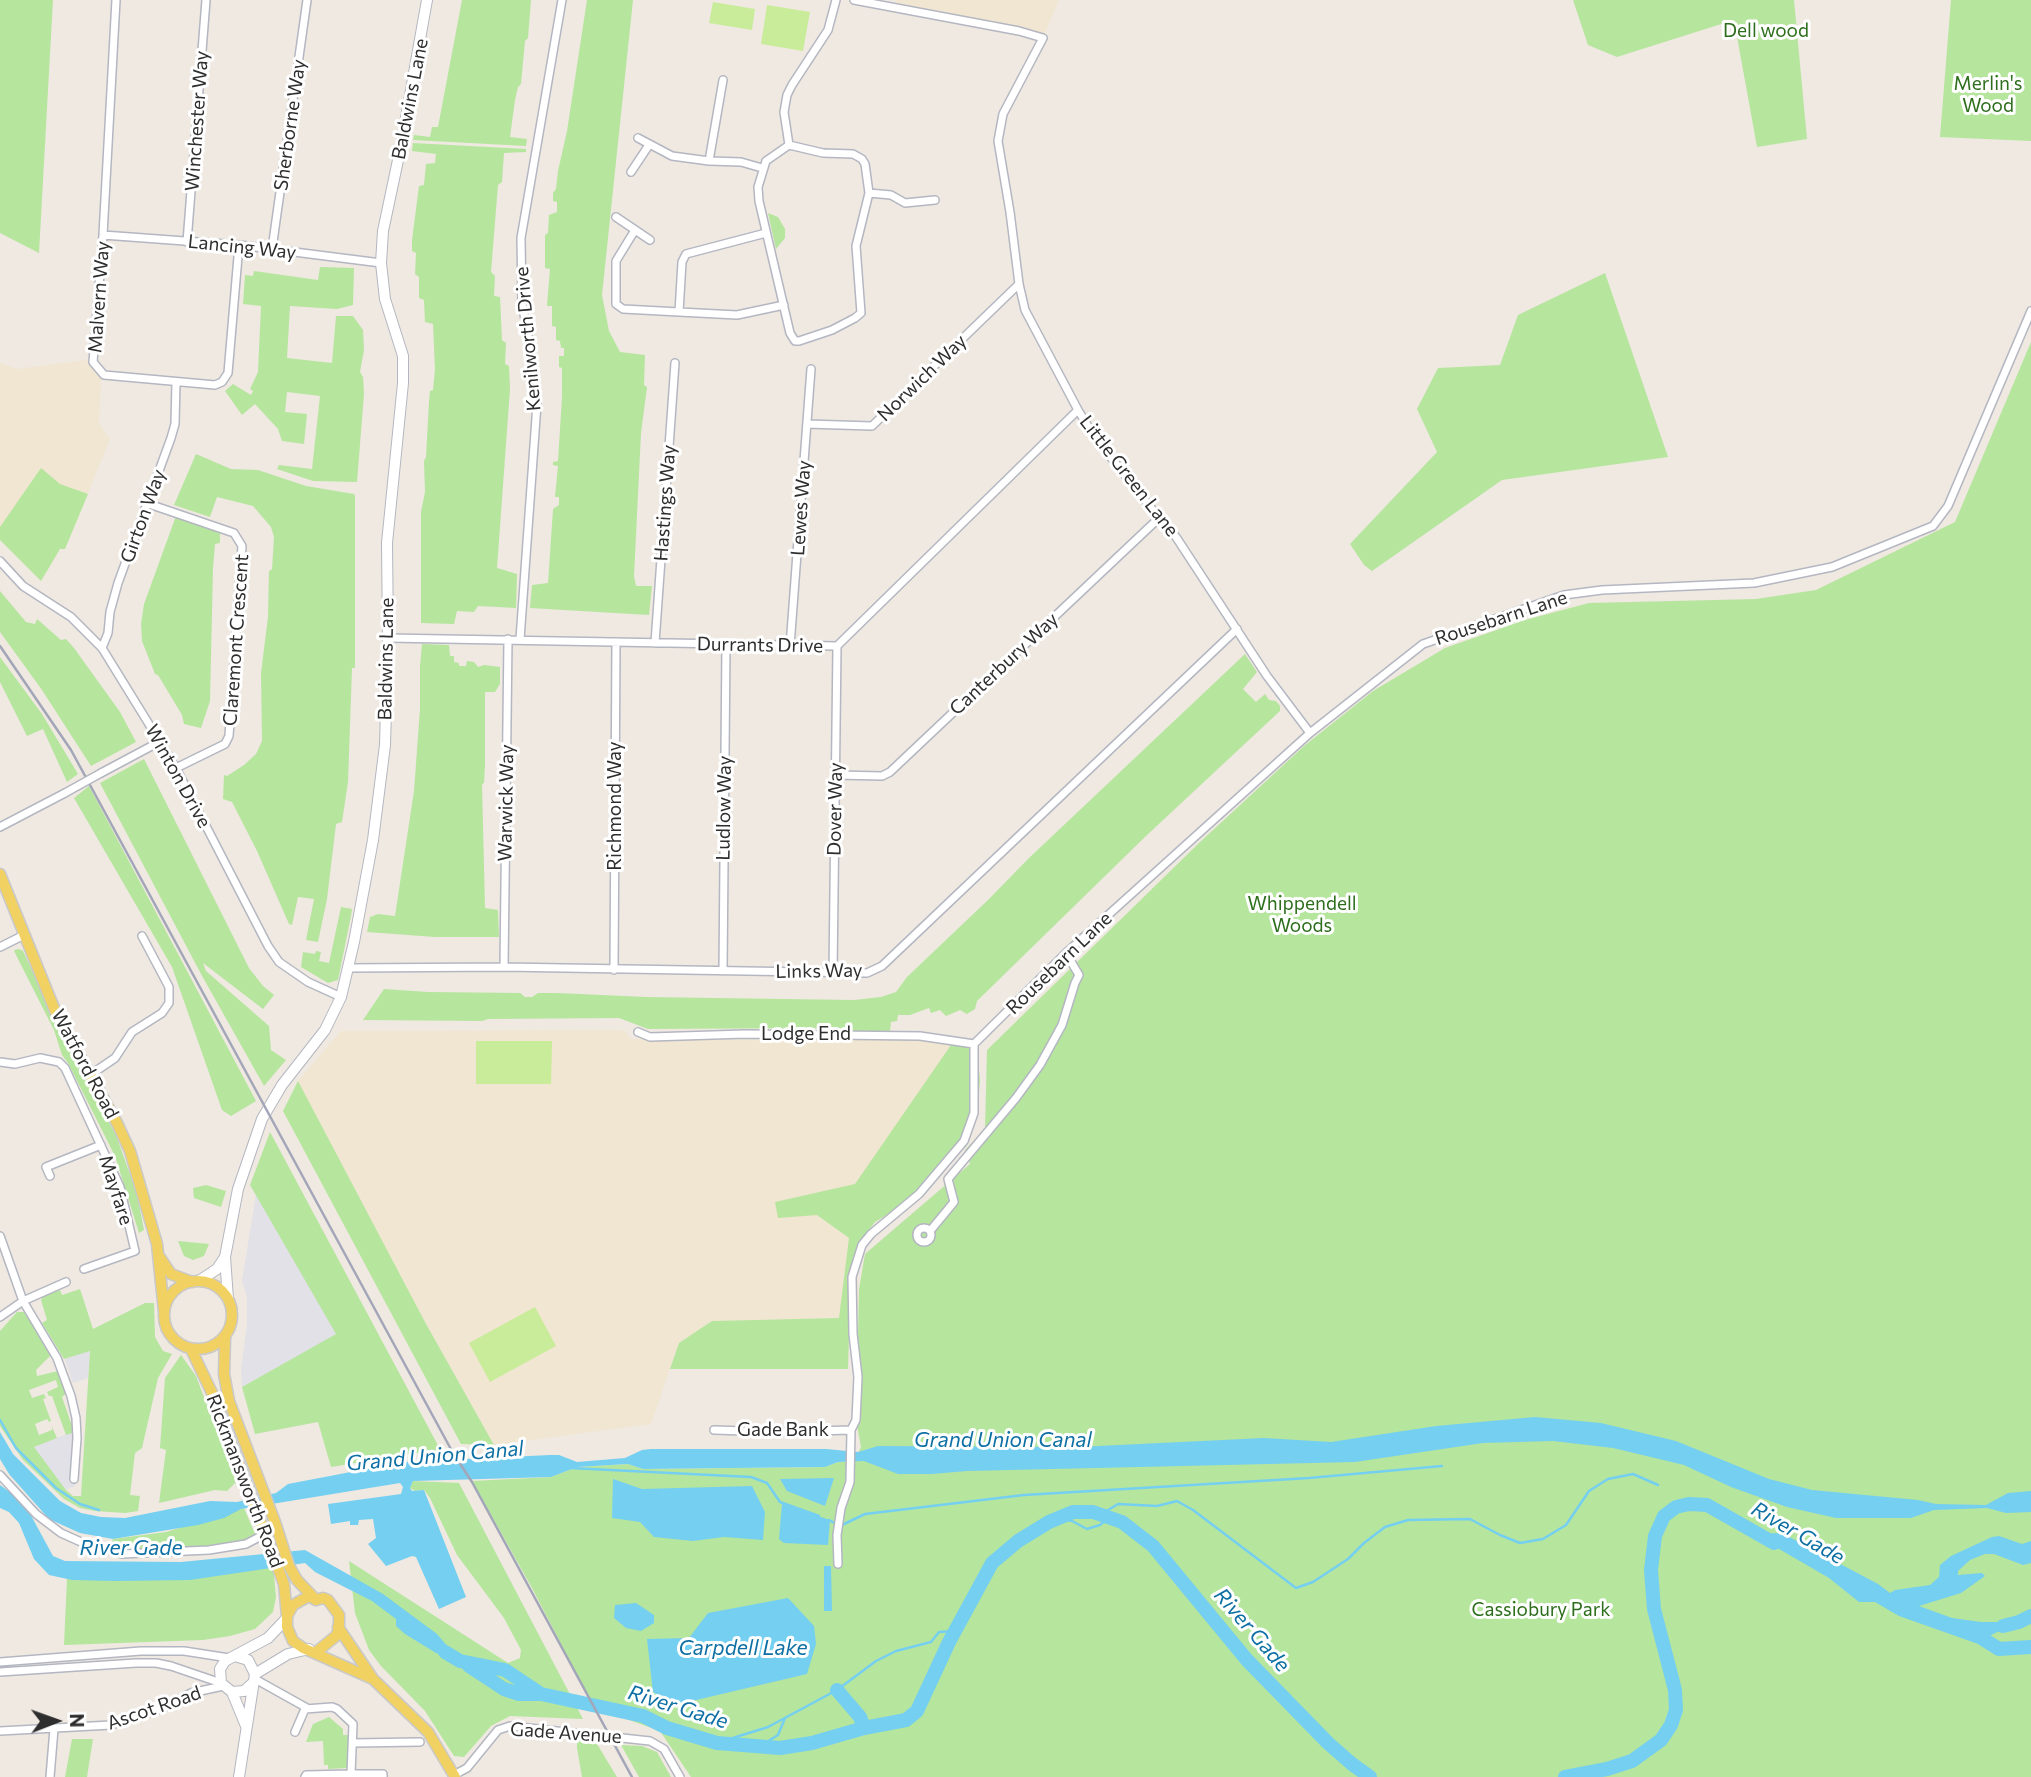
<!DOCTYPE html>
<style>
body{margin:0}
#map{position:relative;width:2031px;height:1777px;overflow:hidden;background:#efe9e1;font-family:Commissioner,sans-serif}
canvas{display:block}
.north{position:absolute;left:21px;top:1686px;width:70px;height:70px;-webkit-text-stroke:5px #fff;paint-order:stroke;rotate:89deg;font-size:19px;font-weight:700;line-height:28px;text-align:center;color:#2e2e2e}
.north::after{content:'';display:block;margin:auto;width:24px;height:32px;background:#2e2e2e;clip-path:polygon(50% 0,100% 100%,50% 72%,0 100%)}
</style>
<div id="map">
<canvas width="2031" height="1777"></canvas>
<div class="north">N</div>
</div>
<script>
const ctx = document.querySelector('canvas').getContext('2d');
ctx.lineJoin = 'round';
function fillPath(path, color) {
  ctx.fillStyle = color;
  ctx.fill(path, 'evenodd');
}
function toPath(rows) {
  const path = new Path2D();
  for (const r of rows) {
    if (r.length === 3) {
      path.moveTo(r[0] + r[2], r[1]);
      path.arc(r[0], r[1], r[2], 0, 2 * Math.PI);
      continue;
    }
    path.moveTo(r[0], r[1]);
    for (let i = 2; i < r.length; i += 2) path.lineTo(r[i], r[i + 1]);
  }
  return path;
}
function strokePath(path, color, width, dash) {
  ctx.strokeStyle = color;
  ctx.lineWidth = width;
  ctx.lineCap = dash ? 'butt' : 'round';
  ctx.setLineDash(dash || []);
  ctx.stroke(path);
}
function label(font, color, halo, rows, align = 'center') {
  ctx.font = font + ' Commissioner,sans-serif';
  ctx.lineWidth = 6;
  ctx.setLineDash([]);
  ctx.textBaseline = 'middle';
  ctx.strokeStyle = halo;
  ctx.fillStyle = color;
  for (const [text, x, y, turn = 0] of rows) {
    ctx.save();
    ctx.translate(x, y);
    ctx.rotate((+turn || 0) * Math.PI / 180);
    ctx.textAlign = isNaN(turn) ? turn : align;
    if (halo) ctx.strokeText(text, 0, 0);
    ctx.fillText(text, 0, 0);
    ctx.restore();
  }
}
const industrial = toPath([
 [256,1194,337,1334,242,1387,241,1369,247,1325,247,1297,242,1281],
 [90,1350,88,1378,73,1383,65,1359],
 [72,1432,74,1439,75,1486,66,1490,33,1447]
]);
const education = toPath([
 [896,0,1059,0,1043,38,894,11],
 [87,360,101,378,99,424,110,439,65,549,60,549,41,581,0,540,0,363,17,369],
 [616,1030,626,1031,630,1039,923,1040,970,1046,978,1057,980,1081,978,1104,895,1210,875,1222,865,1234,859,1252,858,1267,858,1306,839,1318,712,1321,679,1343,651,1424,494,1445,425,1322,298,1081,341,1031]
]);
const green = toPath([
 [0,0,53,0,39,253,0,233],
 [462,0,531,0,528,38,525,41,521,84,518,87,515,100,510,137,527,139,526,146,413,140,414,135,430,137,432,127,438,127],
 [587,0,633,0,602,295,609,331,620,352,645,355,644,385,647,387,641,433,634,576,636,586,652,586,649,615,530,608,532,585,548,583,553,509,559,505,559,497,555,497,558,466,553,465,553,462,558,461,562,397,562,368,559,367,559,356,564,356,564,348,561,348,560,341,556,340,556,327,552,326,552,306,547,306,550,269,545,268,545,235,548,233,549,215,557,212,557,202,553,201,553,193,556,189,558,171,567,131],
 [1573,0,1794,0,1807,139,1757,147,1734,20,1617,57,1588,45],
 [1951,0,2031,0,2031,141,1940,137],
 [413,143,526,149,526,152,504,153,502,182,498,185,491,272,495,276,494,296,500,297,502,340,506,343,505,364,509,366,510,389,497,568,517,574,516,608,478,606,474,612,457,611,454,624,421,623,421,512,425,492,424,461,426,457,429,402,430,391,433,390,435,369,433,324,425,322,424,300,419,298,419,277,415,274,416,253,412,251,412,240,419,186,424,185,426,164,435,163,436,154,412,151],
 [768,213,778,217,785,229,785,238,776,249],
 [320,267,354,268,353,305,337,309,290,306,287,358,332,363,336,316,353,316,363,330,364,350,360,372,363,377,364,394,357,482,313,481,277,469,279,465,312,469,320,396,287,392,285,412,307,414,304,444,282,441,278,429,255,404,242,415,225,391,233,384,251,395,253,391,250,389,258,372,261,306,243,304,245,275,253,276,254,271,318,280],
 [1605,273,1668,457,1502,480,1372,571,1364,565,1350,544,1437,452,1417,409,1438,368,1500,365,1518,315],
 [2031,342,2031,1777,691,1777,660,1731,615,1715,611,1708,592,1704,532,1588,472,1481,551,1477,577,1467,628,1464,643,1469,825,1467,838,1462,854,1461,861,1447,856,1420,859,1289,865,1254,970,1164,965,1150,985,1129,987,1050,1199,843,1304,746,1373,691,1445,648,1525,620,1589,603,1756,599,1816,590,1955,522],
 [196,454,231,469,258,470,306,486,354,494,355,496,355,668,352,668,348,782,342,822,336,824,327,899,318,942,306,940,314,899,298,897,292,925,289,924,257,851,232,802,223,799,224,775,227,776,244,765,256,754,262,741,261,673,268,617,269,571,272,569,274,537,271,527,253,506,217,497,210,517,174,505],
 [41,468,60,484,88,494,65,549,60,549,41,581,0,540,0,527],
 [176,516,220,532,220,543,215,544,213,568,210,701,201,728,184,724,182,715,158,675,155,674,142,641,141,624,144,604],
 [0,591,26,622,35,624,37,619,61,640,66,639,74,648,120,712,136,742,91,766,42,690,0,632],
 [422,644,449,645,450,656,454,656,454,662,459,663,459,666,466,666,467,661,474,662,478,667,484,665,500,667,500,684,495,692,485,692,485,765,484,783,482,784,485,908,498,910,499,937,435,937,367,932,370,917,378,914,395,916,414,791,420,709,420,666],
 [1245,654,1257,672,1243,689,1256,702,1265,694,1269,700,1276,701,1280,706,1280,711,1146,836,977,1001,975,1009,967,1014,960,1010,946,1016,940,1010,931,1013,929,1008,910,1015,898,1015,897,1021,891,1022,890,1031,851,1032,851,1029,821,1028,648,1029,619,1018,488,1019,482,1021,363,1020,384,989,428,992,520,993,525,997,532,997,538,993,557,993,646,997,854,1000,881,997,896,992,907,977,988,900,1029,858],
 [0,657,42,714,78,774,67,782,43,729,27,736,0,682],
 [144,759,249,968,263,986,274,995,263,1009,203,963,206,971,269,1026,271,1050,286,1060,264,1086,201,974,100,783],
 [89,786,256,1101,231,1116,222,1110,172,967,74,798],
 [341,907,352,909,351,916,338,980,328,983,301,967,303,952,315,954,316,951,321,952,319,961,329,963],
 [19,949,23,951,72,1056,116,1135,137,1194,144,1230,139,1233,115,1156,68,1063,62,1055,54,1030,15,953,14,950],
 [951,1045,970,1046,978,1057,980,1081,978,1104,972,1121,945,1161,913,1195,895,1210,875,1222,865,1235,859,1252,850,1301,848,1369,670,1369,679,1343,712,1321,839,1318,849,1238,817,1215,778,1218,775,1202,855,1184],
 [298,1081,425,1322,494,1445,461,1444,283,1111],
 [270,1132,441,1451,410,1454,331,1467,318,1422,255,1434,242,1387,336,1334,250,1185],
 [206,1185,226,1191,221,1207,194,1198,193,1188],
 [178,1241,209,1244,204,1256,193,1260,184,1256],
 [80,1289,93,1329,145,1303,154,1303,155,1337,163,1351,172,1354,158,1378,142,1448,135,1453,130,1495,140,1496,138,1511,125,1513,95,1511,80,1508,64,1499,23,1460,0,1426,0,1331,17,1312,24,1312,51,1355,36,1370,37,1376,58,1371,67,1393,62,1397,71,1423,76,1426,74,1439,72,1433,66,1435,52,1396,49,1396,47,1392,58,1387,56,1380,29,1390,32,1398,44,1394,46,1398,43,1399,51,1421,49,1422,47,1419,35,1424,39,1435,52,1430,52,1427,57,1438,34,1447,66,1490,73,1496,81,1496,90,1351,64,1359,42,1323,47,1320,41,1300,44,1296,60,1290,62,1295],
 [181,1355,196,1376,236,1482,227,1491,215,1490,159,1503,166,1450,160,1448,165,1378],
 [413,1481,459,1483,583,1719,510,1716,491,1726,464,1757,454,1756,425,1711,381,1666,369,1650,355,1613,349,1561,508,1663,520,1658,521,1650,504,1618,457,1555,430,1498,424,1490,415,1491,410,1488],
 [244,1508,256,1536,233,1544,203,1549,122,1552,111,1548,113,1539,166,1532],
 [273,1565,276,1597,273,1612,255,1629,230,1636,203,1640,64,1645,67,1579],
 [329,1717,343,1729,343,1735,349,1735,347,1768,328,1769,328,1765,324,1765,323,1741,306,1742,313,1724],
 [72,1739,93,1739,87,1777,65,1777],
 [583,1739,594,1739,617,1777,582,1777,577,1748,577,1742],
 [621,1745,642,1746,657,1752,671,1777,639,1777]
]);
const pitch = toPath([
 [713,2,755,9,752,30,709,23],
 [767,5,810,12,803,51,761,44],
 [476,1041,552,1041,551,1084,476,1084],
 [535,1307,556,1346,490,1382,469,1343]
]);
const water = toPath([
 [1535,1417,1601,1423,1676,1441,1769,1479,1812,1490,1918,1500,1936,1504,1986,1505,2008,1493,2031,1491,2031,1512,2006,1513,1987,1508,1934,1510,1911,1518,1836,1518,1787,1507,1731,1487,1684,1465,1613,1448,1553,1441,1483,1443,1355,1462,967,1471,932,1474,898,1474,864,1461,838,1462,825,1467,643,1469,628,1464,577,1467,551,1477,413,1481,410,1488,412,1491,424,1490,466,1597,439,1609,416,1557,412,1556,386,1566,368,1544,376,1538,373,1519,359,1520,358,1525,350,1525,350,1521,331,1524,328,1504,401,1494,403,1487,400,1483,241,1509,224,1518,198,1525,113,1539,80,1533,49,1519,9,1474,0,1459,0,1432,13,1454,60,1501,81,1513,101,1517,125,1518,210,1501,237,1502,276,1493,288,1484,403,1462,550,1455,559,1455,577,1462,625,1458,642,1450,651,1449,826,1449,858,1452,878,1446,1077,1447,1264,1438,1331,1442,1436,1426],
 [834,1478,825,1506,787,1491,780,1479],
 [613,1479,642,1489,752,1486,765,1512,763,1540,724,1537,693,1541,654,1537,640,1522,612,1518],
 [0,1485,17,1497,28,1510,53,1556,65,1561,181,1562,305,1550,383,1594,437,1634,460,1661,436,1653,405,1634,396,1626,396,1619,372,1601,315,1572,305,1563,190,1580,115,1581,72,1580,49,1575,34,1559,19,1523,9,1512,0,1508],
 [782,1504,830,1520,828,1545,784,1543,779,1539],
 [1782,1533,1878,1584,1890,1593,1895,1590,1930,1585,1939,1577,1940,1565,1951,1556,1992,1537,1999,1536,2022,1544,2031,1541,2031,1563,2023,1565,1994,1554,1985,1554,1970,1560,1958,1571,1958,1575,1982,1573,1985,1576,1961,1593,1919,1606,1952,1618,1981,1622,2019,1622,1989,1636,1999,1649,1981,1645,1899,1616,1875,1602,1859,1602,1829,1578,1774,1546,1758,1534],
 [824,1566,831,1566,832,1611,824,1611],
 [788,1598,814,1626,816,1644,807,1674,675,1705,653,1692,647,1639,689,1638,708,1613],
 [636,1603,654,1615,654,1623,641,1631,626,1628,614,1618,615,1605]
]);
const stream = toPath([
 [0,1420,16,1448,56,1488,80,1504,99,1510],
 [570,1468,751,1477,767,1483,780,1502,819,1516],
 [1100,1515,1118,1504,1157,1506,1177,1501,1193,1510,1296,1588,1313,1582,1348,1559,1364,1543,1385,1527,1408,1520,1470,1519,1500,1535,1520,1543,1543,1539,1566,1525,1589,1491,1608,1479,1633,1474,1658,1485],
 [1058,1518,1072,1521,1087,1529,1100,1525,1110,1517],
 [829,1520,840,1526,865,1514,1024,1495,1309,1478,1442,1466],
 [717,1743,768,1727,837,1690,876,1661,896,1651,931,1642,939,1632,955,1631],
 [759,1747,778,1735,785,1718]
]);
const river = toPath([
 [2003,1626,2019,1622,2031,1616],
 [1983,1639,1999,1649,2031,1647],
 [445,1652,460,1661,505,1670,541,1694,643,1716,667,1728,717,1743,780,1748,812,1743,864,1728,906,1720,917,1711,949,1642,992,1563,1018,1541,1049,1522,1073,1512,1093,1512,1122,1522,1153,1546,1247,1660,1328,1743,1352,1764,1370,1777],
 [469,1666,504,1689,519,1694,541,1694],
 [837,1690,860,1717,864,1728],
 [1565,1777,1607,1769,1632,1761,1661,1740,1671,1725,1676,1710,1675,1690,1654,1609,1651,1570,1655,1536,1664,1516,1676,1507,1689,1504,1707,1505,1774,1543]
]);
const street = toPath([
 [116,0,103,235,93,362,104,375,215,385,222,382,228,373,239,245],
 [854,0,1019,31,1043,38,1003,114,998,141,1010,212,1019,284,1025,310,1078,410,1094,436,1159,518,1176,537,1267,676,1310,733],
 [638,138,672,156,709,161,741,162,762,168],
 [789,145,766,161,758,187,759,201,790,333,795,341,799,341,832,330,855,318,861,313,856,246,869,193,865,164,862,159,853,154,823,153,789,145,784,112,787,95,792,85,828,30,836,0],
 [709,161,723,80],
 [631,172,649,145],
 [869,193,891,195,905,203,935,200],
 [616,217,650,240],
 [635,230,616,261,616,304,623,309,679,312],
 [766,233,686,254,682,262,679,312,737,315,784,305],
 [103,235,239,245,381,263],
 [187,242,206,0],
 [272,249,307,0],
 [807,424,872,426,1019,284],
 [146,503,234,533,242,546,229,736,225,744,176,768],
 [0,561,23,586,71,617,102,648,176,768,268,946,279,962,308,982,341,997],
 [388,638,837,646,1078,410],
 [520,639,537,404,534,369,522,303,521,238,562,0],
 [655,643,675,363],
 [790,646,811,369],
 [102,648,108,633,110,612,118,583,171,438,175,424,176,382],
 [101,773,161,741],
 [836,775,882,776,890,772,1159,518],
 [0,827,65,793],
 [0,947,24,935],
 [504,967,508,639],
 [349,968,504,967,867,973,882,966,1237,629],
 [614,970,616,642],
 [723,971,726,644],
 [833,973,837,646],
 [638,1032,650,1037,745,1034,920,1036,974,1044],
 [974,1044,1066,953,1310,733,1423,644,1564,595,1602,590,1754,583,1832,567,1933,526,1948,506,2031,311],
 [0,1062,15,1064,40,1058,59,1062,65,1068,120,1187,135,1251,84,1269],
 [90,1075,115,1058,132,1032,162,1013,169,1003,169,987,142,936],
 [50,1176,46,1167,101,1145],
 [924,1235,7],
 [930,1231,954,1202,948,1179,1016,1098,1040,1065,1062,1025,1075,983,1079,975,1066,953],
 [0,1236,23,1301,57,1358,71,1396,76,1418,77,1438,74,1479],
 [0,1317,23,1301,66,1282],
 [714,1430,776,1432,851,1430],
 [0,1475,36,1514,61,1533,81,1542,122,1554,209,1550,246,1544,265,1534],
 [838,1564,837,1535,841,1508,850,1482,851,1430,856,1420,858,1377,853,1334,852,1277,862,1245,871,1234,919,1194,964,1141,974,1113,974,1044],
 [0,1662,141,1651,184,1651,229,1658],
 [0,1672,136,1663,156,1663,171,1666,221,1683],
 [255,1679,307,1708],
 [0,1731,111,1725,161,1709,191,1693,223,1686],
 [295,1732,305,1709,332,1707,337,1709,353,1724,351,1774,306,1775,305,1777],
 [353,1743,420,1742],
 [351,1774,383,1774,383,1777],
 [454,1775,467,1768,498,1730,510,1726,650,1741,664,1749,680,1777],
 [50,1777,54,1729]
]);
const secondary = toPath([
 [225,1257,228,1299],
 [199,1281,217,1269,225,1257,238,1189,262,1119,282,1085,325,1030,341,997,354,942,373,840,385,745,388,638,387,543,403,383,403,356,385,299,381,263,383,231,401,146,427,0],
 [235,1656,248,1660,255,1674,239,1777],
 [255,1674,288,1654,309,1649],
 [254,1682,244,1691,232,1692,221,1683,220,1669,225,1661,268,1638,287,1618],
 [232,1692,246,1726]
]);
const primary = toPath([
 [0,874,56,1013,117,1123,130,1151,157,1244,164,1311],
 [159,1256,171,1274,192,1282],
 [198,1315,34],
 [225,1338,224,1374,229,1401,275,1522,289,1566,297,1580,316,1600],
 [191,1349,212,1393,284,1584,287,1616],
 [338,1627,373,1679,428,1732,455,1777],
 [315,1653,336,1636,339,1629,339,1615,328,1600,323,1598,316,1600,309,1596,293,1605,287,1616,287,1627,293,1641,303,1648,373,1679]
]);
const rail = toPath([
 [0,646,71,750,453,1453,472,1482,632,1777]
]);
const streetBridge = toPath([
 [65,793,101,773]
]);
const parkNames = [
 ["Dell wood",1766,31],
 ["Merlin's",1988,84],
 ["Wood",1988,106],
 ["Whippendell",1302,904],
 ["Woods",1302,926],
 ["Cassiobury Park",1541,1610]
];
const streetNames = [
 ["Baldwins Lane",410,99,-79],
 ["Winchester Way",197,121,-86],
 ["Sherborne Way",290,125,-82],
 ["Lancing Way",242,247,6],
 ["Malvern Way",99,297,-86],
 ["Kenilworth Drive",528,339,-95],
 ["Norwich Way",922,378,-44],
 ["Little Green Lane",1129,476,52],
 ["Hastings Way",665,503,-86],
 ["Lewes Way",801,508,-86],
 ["Girton Way",143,516,-70],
 ["Rousebarn Lane",1501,618,-18],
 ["Claremont Crescent",236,640,-86],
 ["Durrants Drive",760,645,1],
 ["Baldwins Lane",386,659,-89],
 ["Canterbury Way",1004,664,-43],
 ["Winton Drive",178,776,61],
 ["Warwick Way",506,803,-89],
 ["Richmond Way",615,806,-90],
 ["Ludlow Way",724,808,-89],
 ["Dover Way",835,809,-89],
 ["Rousebarn Lane",1059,963,-44],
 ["Links Way",819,971,-1],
 ["Lodge End",806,1034],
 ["Watford Road",85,1064,62],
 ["Mayfare",116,1190,72],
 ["Gade Bank",783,1430],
 ["Rickmansworth Road",245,1481,69],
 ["Ascot Road",154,1708,-19],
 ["Gade Avenue",566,1733,4]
];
const waterNames = [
 ["Grand Union Canal",1003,1440],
 ["Grand Union Canal",435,1456,-5],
 ["River Gade",1798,1533,30],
 ["River Gade",131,1548],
 ["River Gade",1252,1630,49],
 ["Carpdell Lake",743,1648],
 ["River Gade",678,1707,17]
];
fillPath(industrial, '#e3e1e8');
fillPath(education, '#f0e6d1');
fillPath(green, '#b6e59e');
fillPath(pitch, '#c9ec9a');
fillPath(water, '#75cff0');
strokePath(stream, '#75cff0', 2.5);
strokePath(river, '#75cff0', 14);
strokePath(street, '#b4b7c1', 10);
strokePath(secondary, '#b4b7c1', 12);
strokePath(primary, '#c9c9c9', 13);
strokePath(street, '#fff', 7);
strokePath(secondary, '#fff', 10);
strokePath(primary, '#f2d163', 10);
strokePath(rail, '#a3a6b8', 2.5);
strokePath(streetBridge, '#b4b7c1', 10, []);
strokePath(streetBridge, '#fff', 7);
label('19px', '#2c6e1b', '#fff', parkNames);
label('19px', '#2e2e2e', '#fff', streetNames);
label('italic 21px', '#0d6fa3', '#fff', waterNames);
</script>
